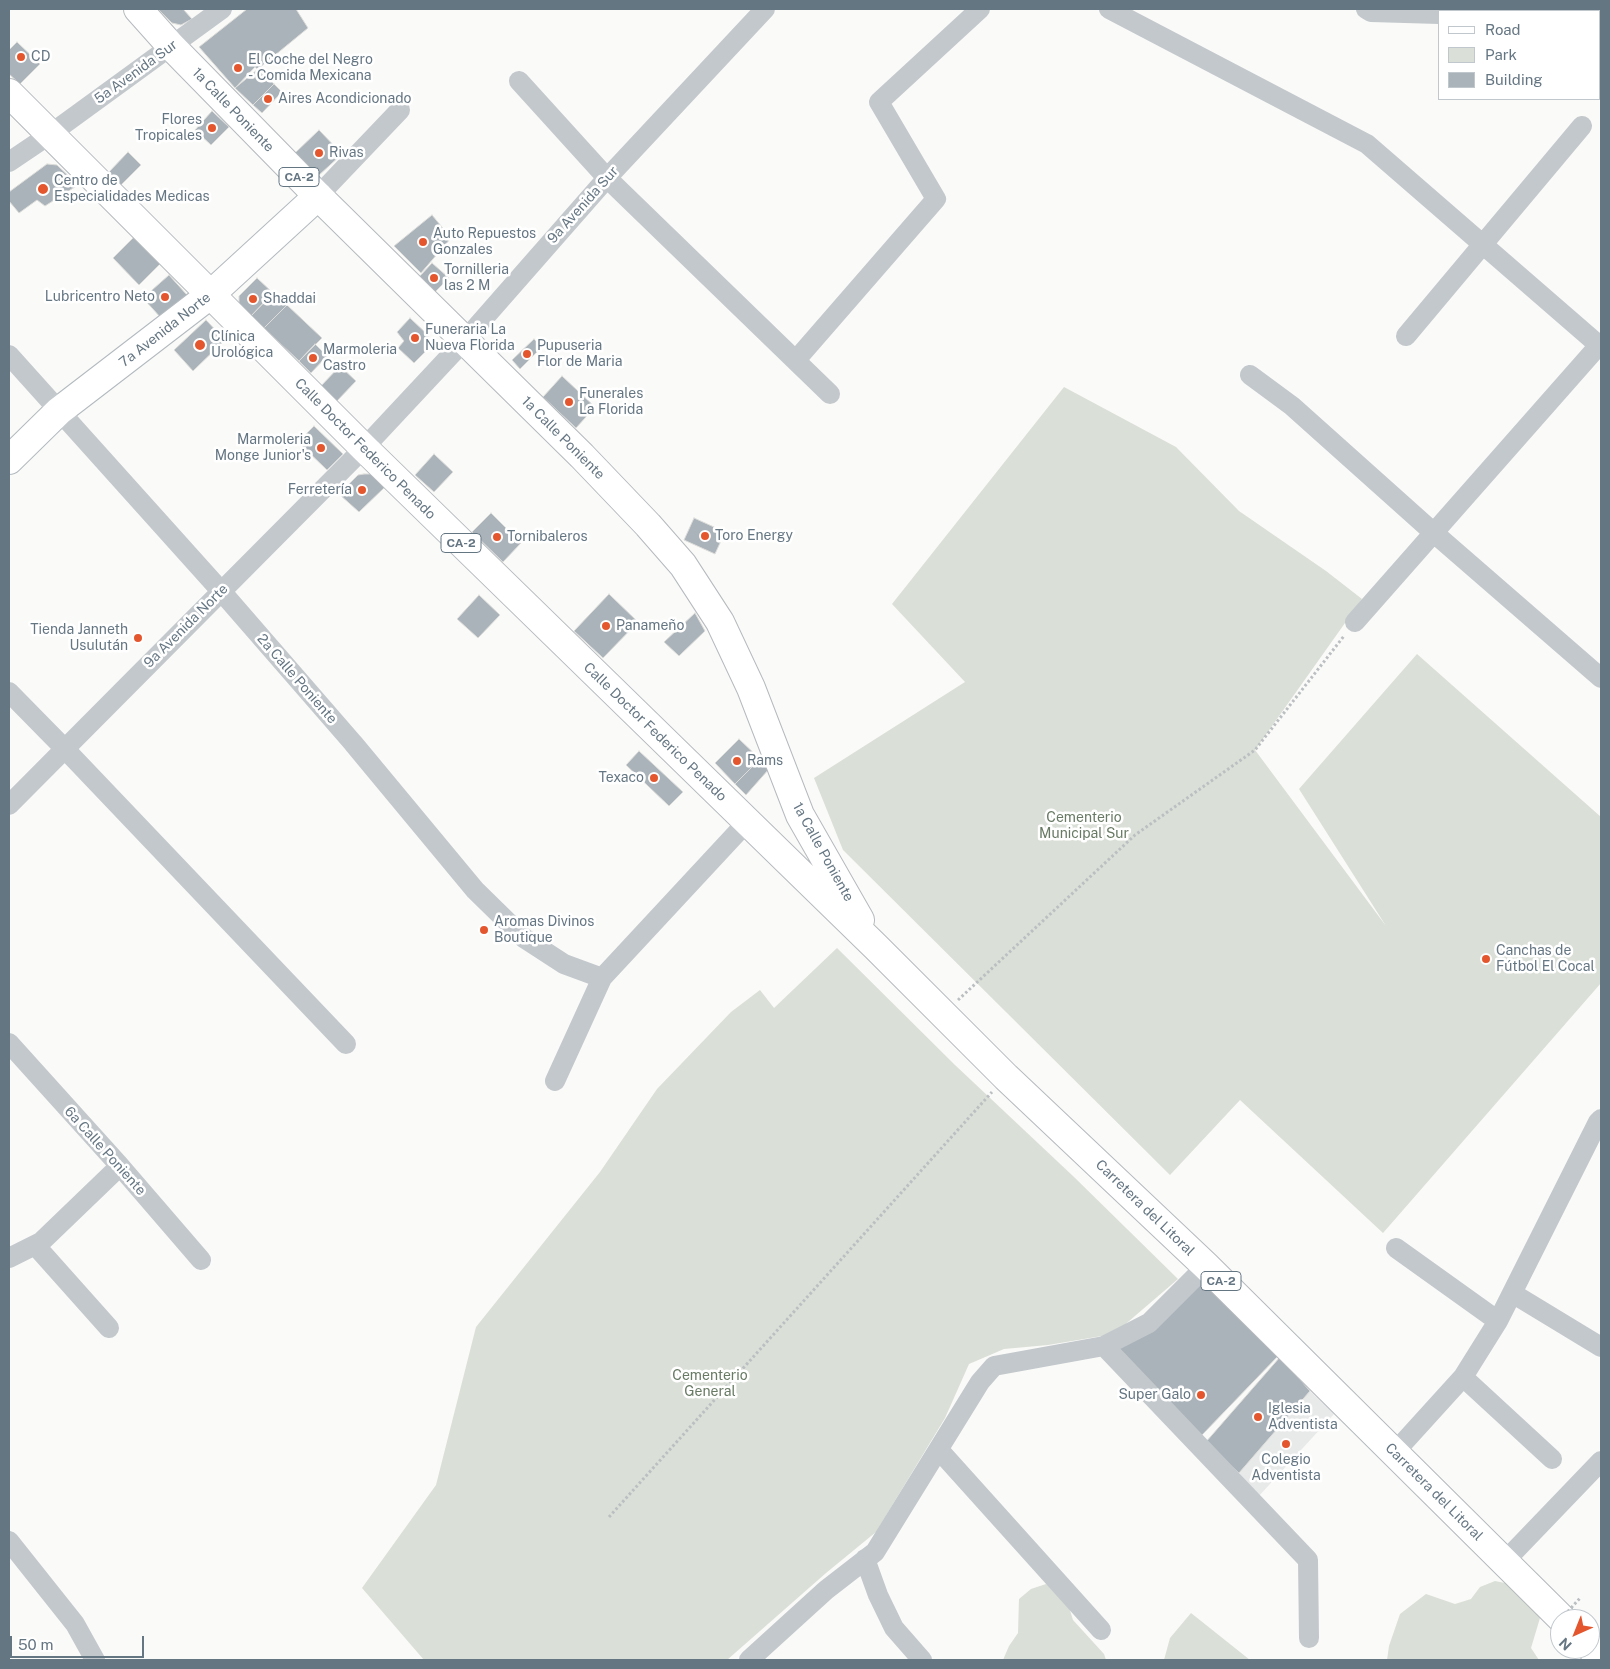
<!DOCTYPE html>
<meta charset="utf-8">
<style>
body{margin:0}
#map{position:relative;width:1610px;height:1669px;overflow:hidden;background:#fafaf8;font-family:"Public Sans",sans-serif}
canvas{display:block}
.frame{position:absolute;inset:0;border:10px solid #657683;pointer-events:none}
.legend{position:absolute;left:1438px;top:10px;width:162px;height:90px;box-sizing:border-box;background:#fff;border:1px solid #c1c8cd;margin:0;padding:6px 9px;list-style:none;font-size:15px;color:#657683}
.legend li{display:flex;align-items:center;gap:10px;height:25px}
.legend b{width:25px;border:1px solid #c1c8cd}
.north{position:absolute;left:1550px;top:1609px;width:50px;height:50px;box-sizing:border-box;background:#fff;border:1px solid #c1c8cd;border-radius:50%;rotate:224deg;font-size:14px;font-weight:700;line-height:20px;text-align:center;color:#657683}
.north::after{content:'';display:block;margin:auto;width:18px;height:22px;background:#e4572e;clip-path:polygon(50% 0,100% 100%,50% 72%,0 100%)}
.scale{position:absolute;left:10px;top:1636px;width:134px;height:22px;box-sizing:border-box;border:2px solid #657683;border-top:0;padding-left:6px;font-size:15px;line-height:18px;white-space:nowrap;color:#657683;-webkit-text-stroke:4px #fff;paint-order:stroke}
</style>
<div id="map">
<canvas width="1610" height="1669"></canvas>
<div class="frame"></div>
<ul class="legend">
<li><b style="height:6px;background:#fff"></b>Road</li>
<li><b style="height:14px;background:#dadfd7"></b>Park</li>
<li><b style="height:14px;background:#aab3b9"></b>Building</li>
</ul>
<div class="north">N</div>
<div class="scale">50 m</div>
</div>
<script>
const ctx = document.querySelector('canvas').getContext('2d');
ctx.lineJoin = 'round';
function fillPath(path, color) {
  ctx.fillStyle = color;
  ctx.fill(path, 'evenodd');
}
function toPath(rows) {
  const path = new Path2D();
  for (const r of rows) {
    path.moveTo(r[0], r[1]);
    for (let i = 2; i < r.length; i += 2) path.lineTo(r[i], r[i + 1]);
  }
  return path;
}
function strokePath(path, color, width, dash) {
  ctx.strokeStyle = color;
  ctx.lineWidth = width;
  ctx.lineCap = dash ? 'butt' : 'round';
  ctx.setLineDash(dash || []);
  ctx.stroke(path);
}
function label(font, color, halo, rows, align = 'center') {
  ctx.font = font + ' "Public Sans",sans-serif';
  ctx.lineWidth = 5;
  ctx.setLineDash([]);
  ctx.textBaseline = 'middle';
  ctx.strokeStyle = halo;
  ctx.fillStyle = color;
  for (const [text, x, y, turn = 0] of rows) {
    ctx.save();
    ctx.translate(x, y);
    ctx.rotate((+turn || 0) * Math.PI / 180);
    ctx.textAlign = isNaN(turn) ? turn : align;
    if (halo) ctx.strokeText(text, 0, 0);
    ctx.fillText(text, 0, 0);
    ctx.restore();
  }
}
const built = toPath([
 [1310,1391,1334,1414,1258,1497,1239,1473]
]);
const green = toPath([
 [1064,387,1176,447,1239,511,1326,571,1362,599,1255,750,1386,926,1299,789,1417,654,1601,817,1601,983,1383,1233,1240,1100,1170,1175,843,850,814,778,965,682,892,604],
 [837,948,955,1065,1074,1177,1178,1279,1114,1334,1048,1345,1004,1349,969,1364,945,1418,876,1532,826,1573,727,1660,424,1660,362,1588,436,1485,476,1327,600,1172,657,1089,731,1012,760,990,774,1008],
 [1495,1581,1510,1584,1533,1604,1540,1618,1531,1648,1539,1660,1387,1660,1389,1646,1400,1614,1426,1594,1455,1604,1471,1599,1480,1587],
 [1046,1584,1059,1592,1068,1604,1073,1620,1104,1654,1106,1660,1003,1660,1009,1646,1018,1633,1019,1599,1031,1589],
 [1191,1613,1250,1660,1164,1660,1170,1638]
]);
const building = toPath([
 [158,9,183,9,192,19,181,25,172,23,158,9],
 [247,9,296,9,308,28,235,88,199,47,247,9],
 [17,42,40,64,20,84,9,74,9,50,17,42],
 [255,67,274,84,253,105,235,88,255,67],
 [274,84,282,92,262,113,253,105,274,84],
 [212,111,229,127,211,145,195,130,212,111],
 [319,130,342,154,318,176,295,153,319,130],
 [128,152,141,165,121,185,108,173,128,152],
 [47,164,57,165,78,185,45,206,37,200,19,213,9,201,9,192,47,164],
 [432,215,451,238,421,273,394,246,432,215],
 [134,237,160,264,139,285,113,258,134,237],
 [432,263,449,278,435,292,419,277,432,263],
 [169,275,187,295,161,318,143,298,169,275],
 [257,278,273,293,251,316,239,303,239,296,257,278],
 [273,293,287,305,264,328,251,316,273,293],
 [287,305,322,338,299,361,264,328,287,305],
 [410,318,428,335,429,341,429,348,414,363,398,348,404,341,397,332,410,318],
 [206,320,225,340,193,371,174,350,206,320],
 [534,339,542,347,520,369,512,360,534,339],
 [315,344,327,356,311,373,299,361,315,344],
 [340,366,356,381,336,402,320,387,340,366],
 [562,376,595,407,576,428,543,397,562,376],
 [314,426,343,454,327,470,298,442,314,426],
 [434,454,453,472,434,492,415,475,434,454],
 [364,474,371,474,385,487,359,512,339,494,358,475,364,474],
 [491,513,521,543,503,562,472,532,491,513],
 [694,518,725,532,715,554,684,540,694,518],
 [609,594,638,622,603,658,574,631,609,594],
 [479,595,500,615,478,638,457,619,479,595],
 [695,613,705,631,679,656,664,642,695,613],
 [739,739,760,759,735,784,715,763,739,739],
 [639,751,683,792,669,806,626,765,639,751],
 [760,759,766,760,769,769,746,795,735,784,760,759],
 [1204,1278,1280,1354,1202,1435,1116,1351,1204,1278],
 [1280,1357,1310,1391,1239,1473,1205,1443,1280,1357]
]);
const path = toPath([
 [958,1000,1135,835,1255,750,1344,636],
 [609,1517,992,1092]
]);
const street = toPath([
 [1109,9,1367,144,1601,347],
 [1366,9,1371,12,1439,14],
 [1476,11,1488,9],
 [519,81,607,178,830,394],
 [9,162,49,135,222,9],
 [318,196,400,110],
 [1406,336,1582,126],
 [9,355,221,591,353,743,475,890,524,938,564,964,602,978],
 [796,360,936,199,879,102,980,9],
 [1250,375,1292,406,1434,533,1601,678],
 [1355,622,1601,343],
 [9,692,64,748,346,1044],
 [9,805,364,448,464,341,607,178,765,9],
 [9,1043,120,1166,201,1260],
 [555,1081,602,978,747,822],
 [35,1245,109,1328],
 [9,1258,41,1242,120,1166],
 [1512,1293,1601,1347],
 [1498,1321,1598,1122,1601,1119],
 [1104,1346,1308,1560,1309,1638],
 [1463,1377,1552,1459],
 [939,1450,1101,1630],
 [1394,1453,1463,1377,1498,1321,1396,1248],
 [9,1541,75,1624,95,1660],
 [865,1559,878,1595,894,1628,922,1660],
 [1504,1562,1601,1461],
 [749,1660,826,1590,875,1552,980,1382,994,1366,1104,1346,1149,1323,1206,1266]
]);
const secondary = toPath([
 [9,460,59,411,210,295,318,196]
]);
const primary = toPath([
 [138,9,171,46,318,196,582,456,648,525,683,565,720,622,751,688,800,815,860,920],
 [9,93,364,448,876,947,1006,1077,1206,1266,1562,1619],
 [1590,1647,1601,1658]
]);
const pathBridge = toPath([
 [1561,1619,1581,1597]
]);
const markers = [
 [21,57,5,"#e4572e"],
 [238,68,5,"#e4572e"],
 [268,99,5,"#e4572e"],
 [212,128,5,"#e4572e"],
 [319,153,5,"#e4572e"],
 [43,189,6,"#e4572e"],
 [423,242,5,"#e4572e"],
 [434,278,5,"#e4572e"],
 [165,297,5,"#e4572e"],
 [253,299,5,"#e4572e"],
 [415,338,5,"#e4572e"],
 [200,345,6,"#e4572e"],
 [527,354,5,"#e4572e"],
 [313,358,5,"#e4572e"],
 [569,402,5,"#e4572e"],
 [321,448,5,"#e4572e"],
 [362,490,5,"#e4572e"],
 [705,536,5,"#e4572e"],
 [497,537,5,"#e4572e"],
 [606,626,5,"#e4572e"],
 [138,638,5,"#e4572e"],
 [737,761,5,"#e4572e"],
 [654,778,5,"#e4572e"],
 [484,930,5,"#e4572e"],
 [1486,959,5,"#e4572e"],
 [1201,1395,5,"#e4572e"],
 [1258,1417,5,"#e4572e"],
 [1286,1444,5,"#e4572e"]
];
const shields = [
 [299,177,40],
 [461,543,40],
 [1221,1281,40]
];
const shieldNames = [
 ["CA-2",299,177],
 ["CA-2",461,543],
 ["CA-2",1221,1281]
];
const poiNames = [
 ["CD",31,57],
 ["El Coche del Negro",248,60],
 ["- Comida Mexicana",248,76],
 ["Aires Acondicionado",278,99],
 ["Flores",202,120,"right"],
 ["Tropicales",202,136,"right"],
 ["Rivas",329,153],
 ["Centro de",54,181],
 ["Especialidades Medicas",54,197],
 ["Auto Repuestos",433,234],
 ["Gonzales",433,250],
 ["Tornilleria",444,270],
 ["las 2 M",444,286],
 ["Lubricentro Neto",155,297,"right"],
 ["Shaddai",263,299],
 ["Funeraria La",425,330],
 ["Nueva Florida",425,346],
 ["Clínica",211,337],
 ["Urológica",211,353],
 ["Pupuseria",537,346],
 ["Flor de Maria",537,362],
 ["Marmoleria",323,350],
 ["Castro",323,366],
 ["Funerales",579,394],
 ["La Florida",579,410],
 ["Marmoleria",311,440,"right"],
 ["Monge Junior's",311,456,"right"],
 ["Ferretería",352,490,"right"],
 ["Toro Energy",715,536],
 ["Tornibaleros",507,537],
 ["Panameño",616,626],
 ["Tienda Janneth",128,630,"right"],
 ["Usulután",128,646,"right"],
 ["Rams",747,761],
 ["Texaco",644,778,"right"],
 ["Aromas Divinos",494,922],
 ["Boutique",494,938],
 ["Canchas de",1496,951],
 ["Fútbol El Cocal",1496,967],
 ["Super Galo",1191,1395,"right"],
 ["Iglesia",1268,1409],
 ["Adventista",1268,1425],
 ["Colegio",1286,1460,"center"],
 ["Adventista",1286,1476,"center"]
];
const streetNames = [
 ["5a Avenida Sur",136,72,-36],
 ["1a Calle Poniente",233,110,46],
 ["9a Avenida Sur",583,205,-48],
 ["7a Avenida Norte",165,330,-38],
 ["1a Calle Poniente",563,438,45],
 ["Calle Doctor Federico Penado",365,449,45],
 ["9a Avenida Norte",186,626,-45],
 ["2a Calle Poniente",297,679,49],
 ["Calle Doctor Federico Penado",655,732,44],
 ["1a Calle Poniente",823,852,61],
 ["6a Calle Poniente",105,1151,48],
 ["Carretera del Litoral",1145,1208,44],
 ["Carretera del Litoral",1434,1492,45]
];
const parkNames = [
 ["Cementerio",1084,818],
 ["Municipal Sur",1084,834],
 ["Cementerio",710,1376],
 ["General",710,1392]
];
fillPath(built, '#e8e9e9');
fillPath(green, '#dadfd7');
fillPath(building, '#aab3b9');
strokePath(building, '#dcdcda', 1);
strokePath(secondary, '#b3babf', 30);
strokePath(primary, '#b5babe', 30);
strokePath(path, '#bbbfc2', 3, [2.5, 2.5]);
strokePath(street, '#c3c8cc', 20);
strokePath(secondary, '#fff', 28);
strokePath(primary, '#fff', 28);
strokePath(pathBridge, '#bbbfc2', 3, [2.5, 2.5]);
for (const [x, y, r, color] of markers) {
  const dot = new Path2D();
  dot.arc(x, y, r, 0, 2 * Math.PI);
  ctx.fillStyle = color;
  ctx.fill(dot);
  strokePath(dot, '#fff', 2);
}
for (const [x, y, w] of shields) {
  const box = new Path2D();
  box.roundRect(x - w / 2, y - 9.5, w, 19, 4);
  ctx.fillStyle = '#fff';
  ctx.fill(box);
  strokePath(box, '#657683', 1);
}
label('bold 12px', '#657683', null, shieldNames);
label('14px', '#657683', '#fff', poiNames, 'left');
label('14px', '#657683', '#fff', streetNames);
label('14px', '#687a64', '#fff', parkNames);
</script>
